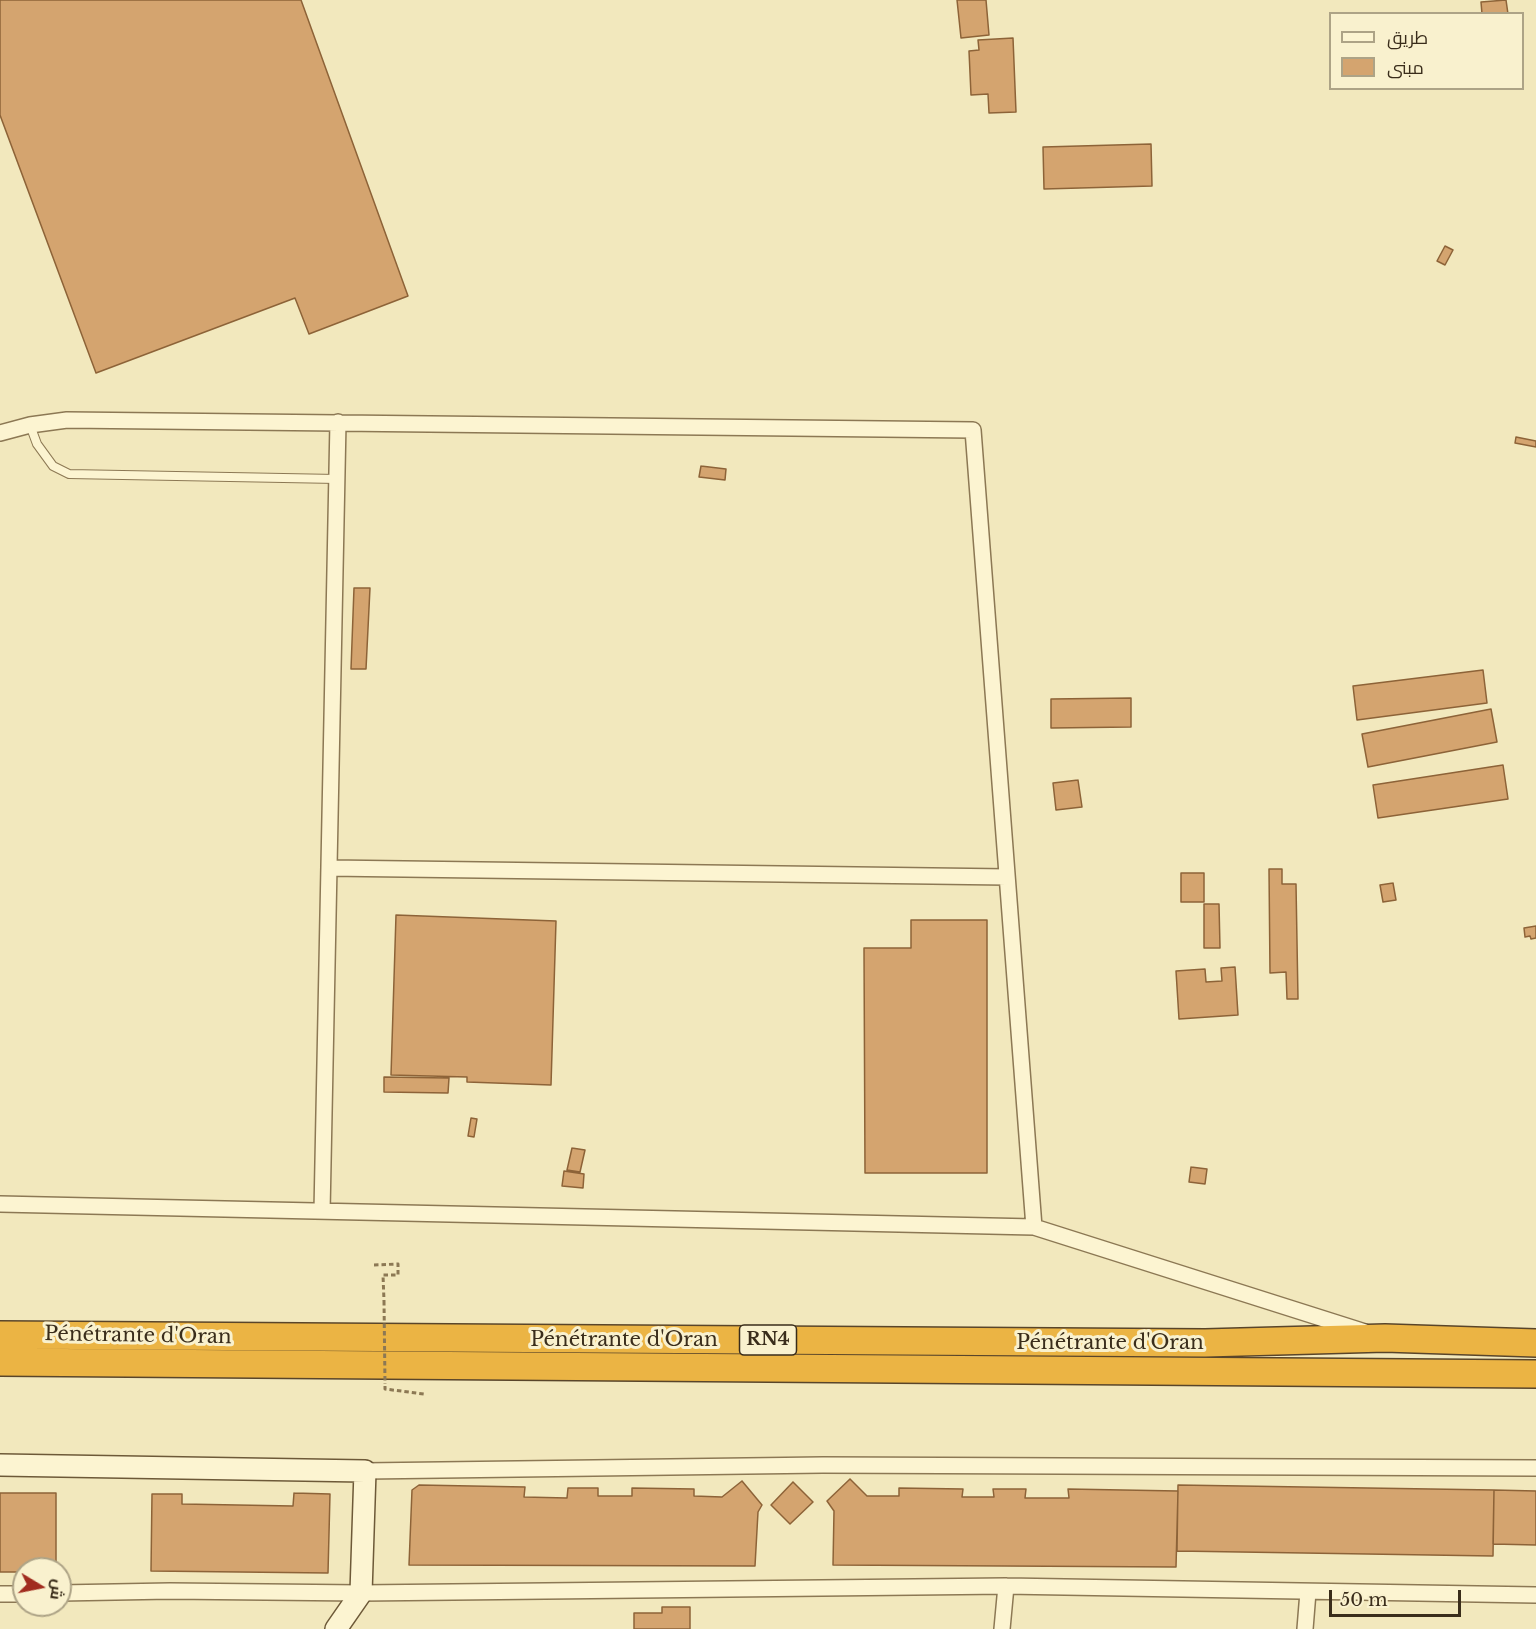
<!DOCTYPE html>
<meta charset="utf-8">
<style>
body{margin:0}
#map{position:relative;width:1536px;height:1629px;overflow:hidden;background:#f2e8bd;font-family:"Libre Baskerville",Cairo,serif}
canvas{display:block}
.legend{position:absolute;left:1329px;top:12px;width:195px;height:78px;box-sizing:border-box;background:#f9f1ce;border:2px solid #ada386;margin:0;padding:8px 10px;list-style:none;font-size:18px;color:#3a2d1b}
.legend li{display:flex;align-items:center;gap:12px;height:30px}
.legend b{width:30px;border:2px solid #ada386}
.north{position:absolute;left:12px;top:1557px;width:60px;height:60px;box-sizing:border-box;background:#f9f1ce;border:2px solid #ada386;border-radius:50%;rotate:100deg;font-size:16px;font-weight:700;line-height:24px;text-align:center;color:#3a2d1b}
.north::after{content:'';display:block;margin:auto;width:21px;height:27px;background:#a12c1f;clip-path:polygon(50% 0,100% 100%,50% 72%,0 100%)}
.scale{position:absolute;left:1329px;top:1590px;width:132px;height:27px;box-sizing:border-box;border:3px solid #3a2d1b;border-top:0;padding-left:8px;font-size:18px;line-height:21px;white-space:nowrap;color:#3a2d1b;-webkit-text-stroke:4px #f9f1ce;paint-order:stroke}
</style>
<div id="map">
<canvas width="1536" height="1629"></canvas>
<ul class="legend">
<li><b style="height:8px;background:#fcf4d1"></b>طريق</li>
<li><b style="height:16px;background:#d4a46f"></b>مبنى</li>
</ul>
<div class="north">ش</div>
<div class="scale">50 m</div>
</div>
<script>
const ctx = document.querySelector('canvas').getContext('2d');
ctx.lineJoin = 'round';
function fillPath(path, color) {
  ctx.fillStyle = color;
  ctx.fill(path, 'evenodd');
}
function toPath(rows) {
  const path = new Path2D();
  for (const r of rows) {
    path.moveTo(r[0], r[1]);
    for (let i = 2; i < r.length; i += 2) path.lineTo(r[i], r[i + 1]);
  }
  return path;
}
function strokePath(path, color, width, dash) {
  ctx.strokeStyle = color;
  ctx.lineWidth = width;
  ctx.lineCap = dash ? 'butt' : 'round';
  ctx.setLineDash(dash || []);
  ctx.stroke(path);
}
function label(font, color, halo, rows, align = 'center') {
  ctx.font = font + ' "Libre Baskerville",serif';
  ctx.lineWidth = 6;
  ctx.setLineDash([]);
  ctx.textBaseline = 'middle';
  ctx.strokeStyle = halo;
  ctx.fillStyle = color;
  for (const [text, x, y, turn = 0] of rows) {
    ctx.save();
    ctx.translate(x, y);
    ctx.rotate((+turn || 0) * Math.PI / 180);
    ctx.textAlign = isNaN(turn) ? turn : align;
    if (halo) ctx.strokeText(text, 0, 0);
    ctx.fillText(text, 0, 0);
    ctx.restore();
  }
}
const building = toPath([
 [0,0,301,0,408,296,309,334,295,298,96,373,0,115,0,0],
 [957,0,986,0,989,35,961,38,957,0],
 [1506,0,1508,14,1482,14,1481,2,1506,0],
 [1013,38,1016,112,989,113,988,94,971,95,969,51,979,50,978,40,1013,38],
 [1151,144,1152,186,1044,189,1043,147,1151,144],
 [1445,246,1453,250,1445,265,1437,261,1445,246],
 [1516,437,1536,441,1536,447,1515,443,1516,437],
 [701,466,726,469,725,480,699,477,701,466],
 [354,588,370,588,366,669,351,669,354,588],
 [1483,670,1487,703,1357,720,1353,686,1483,670],
 [1131,698,1131,727,1051,728,1051,699,1131,698],
 [1491,709,1497,742,1368,767,1362,734,1491,709],
 [1503,765,1508,799,1378,818,1373,785,1503,765],
 [1078,780,1082,807,1056,810,1053,783,1078,780],
 [1269,869,1282,869,1282,884,1296,884,1298,999,1287,999,1286,972,1270,973,1269,869],
 [1181,873,1204,873,1204,902,1181,902,1181,873],
 [1393,883,1396,900,1383,902,1380,885,1393,883],
 [1204,904,1219,904,1220,948,1204,948,1204,904],
 [396,915,556,921,551,1085,467,1082,467,1077,391,1075,396,915],
 [911,920,987,920,987,1173,865,1173,864,948,911,948,911,920],
 [1536,926,1536,938,1531,939,1530,936,1525,937,1524,928,1536,926],
 [1235,967,1238,1015,1179,1019,1176,971,1205,969,1206,982,1222,981,1221,968,1235,967],
 [384,1077,449,1078,448,1093,384,1092,384,1077],
 [471,1118,477,1119,474,1137,468,1136,471,1118],
 [572,1148,585,1150,580,1172,567,1170,572,1148],
 [1191,1167,1207,1169,1205,1184,1189,1182,1191,1167],
 [564,1171,584,1174,583,1188,562,1186,564,1171],
 [850,1479,867,1496,899,1496,899,1488,963,1489,962,1497,994,1497,993,1489,1026,1489,1025,1498,1069,1498,1068,1489,1178,1491,1176,1567,833,1565,834,1511,827,1501,850,1479],
 [742,1481,762,1505,758,1512,755,1566,409,1565,412,1490,419,1485,525,1487,524,1497,567,1498,568,1488,598,1488,598,1496,632,1496,632,1488,694,1489,694,1496,722,1497,742,1481],
 [793,1482,813,1502,790,1524,771,1505,793,1482],
 [1178,1485,1494,1490,1493,1556,1177,1551,1178,1485],
 [1494,1490,1536,1491,1536,1545,1493,1544,1494,1490],
 [0,1493,56,1493,56,1569,24,1569,24,1572,0,1572,0,1493],
 [294,1493,330,1494,328,1573,151,1571,152,1494,182,1494,182,1504,293,1506,294,1493],
 [662,1607,690,1607,690,1629,634,1629,634,1613,662,1613,662,1607]
]);
const path = toPath([
 [374,1265,398,1264,398,1275,383,1275,384,1301],
 [385,1386,385,1389,424,1394]
]);
const lane = toPath([
 [30,425,37,444,53,466,69,474,337,479]
]);
const street = toPath([
 [0,433,30,425,67,420,973,430,1034,1227],
 [329,868,1007,877],
 [0,1204,1034,1227,1365,1332],
 [322,1211,338,422],
 [365,1471,823,1465,1536,1468],
 [60,1593,170,1591,361,1593,1006,1586,1536,1595],
 [0,1594,24,1594],
 [1002,1629,1006,1586],
 [1305,1629,1308,1592]
]);
const secondary = toPath([
 [0,1465,365,1471,361,1593,336,1629]
]);
const highway = toPath([
 [0,1335,1205,1343,1385,1338,1536,1343],
 [0,1362,1536,1374]
]);
const pathBridge = toPath([
 [384,1301,385,1384]
]);
const shields = [
 [768,1340,57]
];
const shieldNames = [
 ["RN4",768,1340]
];
const streetNames = [
 ["Pénétrante d'Oran",138,1336,1],
 ["Pénétrante d'Oran",624,1340],
 ["Pénétrante d'Oran",1110,1343]
];
fillPath(building, '#d4a46f');
strokePath(building, '#8d6338', 1.5);
strokePath(lane, '#8c7854', 10);
strokePath(street, '#8c7854', 18);
strokePath(secondary, '#6d5938', 24);
strokePath(highway, '#59452a', 30);
strokePath(path, '#8c7854', 3, [4.5, 3]);
strokePath(lane, '#fcf4d1', 8);
strokePath(street, '#fcf4d1', 15);
strokePath(secondary, '#fcf4d1', 21);
strokePath(highway, '#ebb444', 27);
strokePath(pathBridge, '#8c7854', 3, [4.5, 3]);
for (const [x, y, w] of shields) {
  const box = new Path2D();
  box.roundRect(x - w / 2, y - 15, w, 30, 4.5);
  ctx.fillStyle = '#f9f1ce';
  ctx.fill(box);
  strokePath(box, '#3a2d1b', 1.5);
}
label('bold 18px', '#3a2d1b', null, shieldNames);
label('20px', '#3a2d1b', '#f9f1ce', streetNames);
</script>
